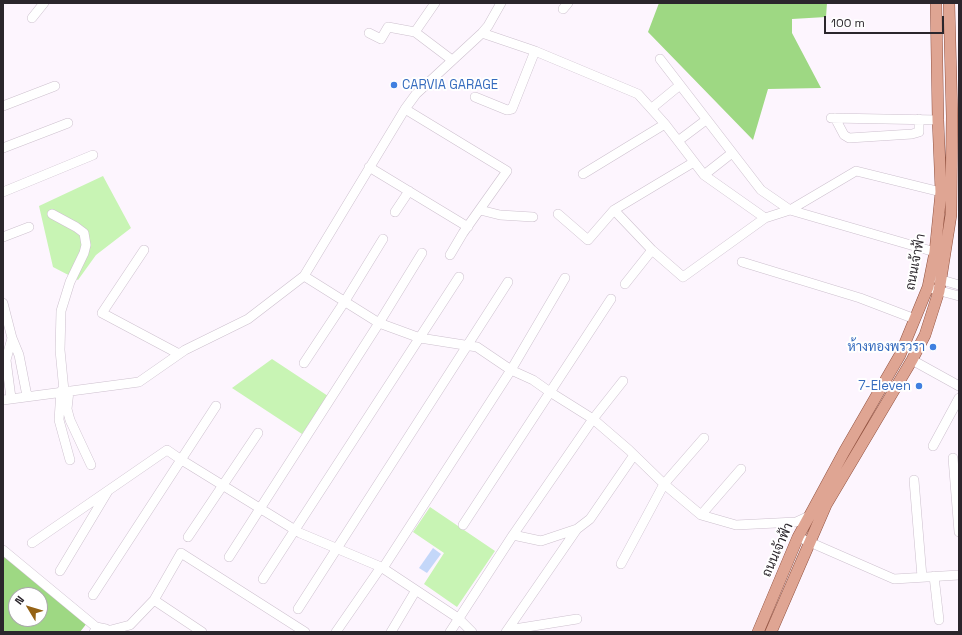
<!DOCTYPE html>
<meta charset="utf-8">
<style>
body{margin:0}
#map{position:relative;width:962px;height:635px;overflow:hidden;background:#fdf5fe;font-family:"Space Grotesk",sans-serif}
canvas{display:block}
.frame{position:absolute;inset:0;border:4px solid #2b262c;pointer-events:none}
.north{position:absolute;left:8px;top:587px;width:40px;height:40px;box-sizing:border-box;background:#fff;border:1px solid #aaa8ab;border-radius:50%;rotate:308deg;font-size:11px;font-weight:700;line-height:16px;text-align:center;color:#2b262c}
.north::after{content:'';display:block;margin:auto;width:14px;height:18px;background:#956315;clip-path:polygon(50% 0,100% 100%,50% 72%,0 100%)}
.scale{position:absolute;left:824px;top:16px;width:120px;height:18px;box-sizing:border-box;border:2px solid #2b262c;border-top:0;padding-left:5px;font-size:12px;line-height:14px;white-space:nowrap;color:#2b262c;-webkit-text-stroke:3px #fff;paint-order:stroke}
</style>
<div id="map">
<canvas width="962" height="635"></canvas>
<div class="frame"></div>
<div class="north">N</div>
<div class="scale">100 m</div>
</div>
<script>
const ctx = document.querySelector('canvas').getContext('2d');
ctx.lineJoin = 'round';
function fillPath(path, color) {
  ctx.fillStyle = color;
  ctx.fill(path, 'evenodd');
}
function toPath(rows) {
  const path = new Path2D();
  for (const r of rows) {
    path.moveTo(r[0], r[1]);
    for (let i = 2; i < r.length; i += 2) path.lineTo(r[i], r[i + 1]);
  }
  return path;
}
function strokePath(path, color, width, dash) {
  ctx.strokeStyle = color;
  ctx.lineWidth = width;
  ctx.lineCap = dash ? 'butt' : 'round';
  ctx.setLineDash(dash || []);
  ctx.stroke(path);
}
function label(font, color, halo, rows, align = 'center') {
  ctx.font = font + ' "Space Grotesk",Sarabun,sans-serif';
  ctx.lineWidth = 4;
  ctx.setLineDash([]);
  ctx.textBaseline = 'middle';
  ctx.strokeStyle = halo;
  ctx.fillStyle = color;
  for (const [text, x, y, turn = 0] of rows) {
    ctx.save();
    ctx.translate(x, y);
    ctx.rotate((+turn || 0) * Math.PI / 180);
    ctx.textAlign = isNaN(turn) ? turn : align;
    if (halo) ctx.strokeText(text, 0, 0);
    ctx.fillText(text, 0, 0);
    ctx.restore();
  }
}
const green = toPath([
 [103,176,131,228,96,255,78,280,53,267,39,206],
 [272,359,328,396,302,434,232,388],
 [430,507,495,551,457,607,424,584,444,553,413,532]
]);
const forest = toPath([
 [659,3,827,3,826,17,792,19,792,33,821,88,768,89,753,140,648,32],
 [3,552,87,623,80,632,3,632],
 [16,595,40,595,40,619,16,619]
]);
const water = toPath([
 [433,548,441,554,427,573,419,568]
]);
const minor = toPath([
 [563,9,568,3],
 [32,18,44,3],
 [415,32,435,3],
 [369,33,381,39,388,27,415,32,452,60],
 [482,33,535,51,638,94,665,124,704,175,765,218],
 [660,59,761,190,790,210,935,252],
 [475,97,507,110,512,109,535,51],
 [3,106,55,86],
 [652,108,680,85],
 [405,109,507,171,463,233,450,255],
 [831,118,938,120],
 [835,118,844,135,849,138,912,134,919,132,919,119],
 [678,141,706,120],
 [3,148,68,123],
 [369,167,468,227],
 [583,174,665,124],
 [704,175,732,153],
 [3,192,93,155],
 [480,210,500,215,533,217],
 [614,210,652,250,683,277,765,218,790,210,856,171,941,192],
 [395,212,409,191],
 [52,214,76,227,84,233,86,245,84,253,70,282,61,311,60,350,64,391],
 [558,214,588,240,614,210,694,162],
 [3,237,29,227],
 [144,250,102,313,179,354],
 [742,262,860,298,915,319],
 [304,276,379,323,420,338,477,347,511,370,533,380,550,392,593,419,629,450,664,484,701,515,736,525,796,522,809,516],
 [935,278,959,285],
 [625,284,652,250],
 [933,289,959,296],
 [3,303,12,338],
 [912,360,959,386],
 [304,363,345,301,383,239],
 [61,391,59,420,70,460],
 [69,391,67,409,70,420,91,465],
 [11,398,6,360,12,338,19,355,27,396],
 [3,400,139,382,185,350,248,319,304,276,405,109,416,94,482,33,488,26,501,3],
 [933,446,959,398],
 [953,458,959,532],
 [914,480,922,577],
 [701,515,741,469],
 [463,525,611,299],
 [513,535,541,541,577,529],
 [188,537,258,433],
 [798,537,894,579,959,575],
 [32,543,167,450,180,459,300,533,381,567,458,618,472,632],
 [3,550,96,627,106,629],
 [229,557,379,323,422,253],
 [621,564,664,484,704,438],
 [383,568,511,370,565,278],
 [60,571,108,491],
 [934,576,939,620],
 [263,579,459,277],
 [93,595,216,406],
 [154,600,202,632],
 [298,609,508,282],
 [508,630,577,619],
 [94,632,111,630,130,625,154,600,181,553,305,632],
 [336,632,381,567],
 [391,632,416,590],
 [450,632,513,535,593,419,623,381],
 [506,632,577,529,590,519,634,455]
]);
const major = toPath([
 [758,632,798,537,844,452,900,355,928,287,935,252,941,192,938,120,936,3],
 [771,632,826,505,912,360,925,335,939,291,951,215,952,116,949,3]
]);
const markers = [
 [394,85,4,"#3f7fe0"],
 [933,347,4,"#3f7fe0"],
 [919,386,4,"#3f7fe0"]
];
const shopNames = [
 ["CARVIA GARAGE",402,85,"left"],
 ["ห้างทองพรวรา",925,347],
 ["7-Eleven",911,386]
];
const streetNames = [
 ["ถนนเจ้าฟ้า",916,262,-79],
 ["ถนนเจ้าฟ้า",778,550,-66]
];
fillPath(green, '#c8f4b4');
fillPath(forest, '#9ed883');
fillPath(water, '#c4d7f9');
strokePath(minor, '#cdc0ce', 10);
strokePath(major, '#925240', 12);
strokePath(minor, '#fff', 9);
strokePath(major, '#dfa593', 11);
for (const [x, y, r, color] of markers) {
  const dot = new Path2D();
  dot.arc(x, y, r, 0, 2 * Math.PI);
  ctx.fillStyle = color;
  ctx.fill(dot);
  strokePath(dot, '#fff', 1.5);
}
label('13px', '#366cbe', '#fff', shopNames, 'right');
label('13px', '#2b262c', '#fff', streetNames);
</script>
